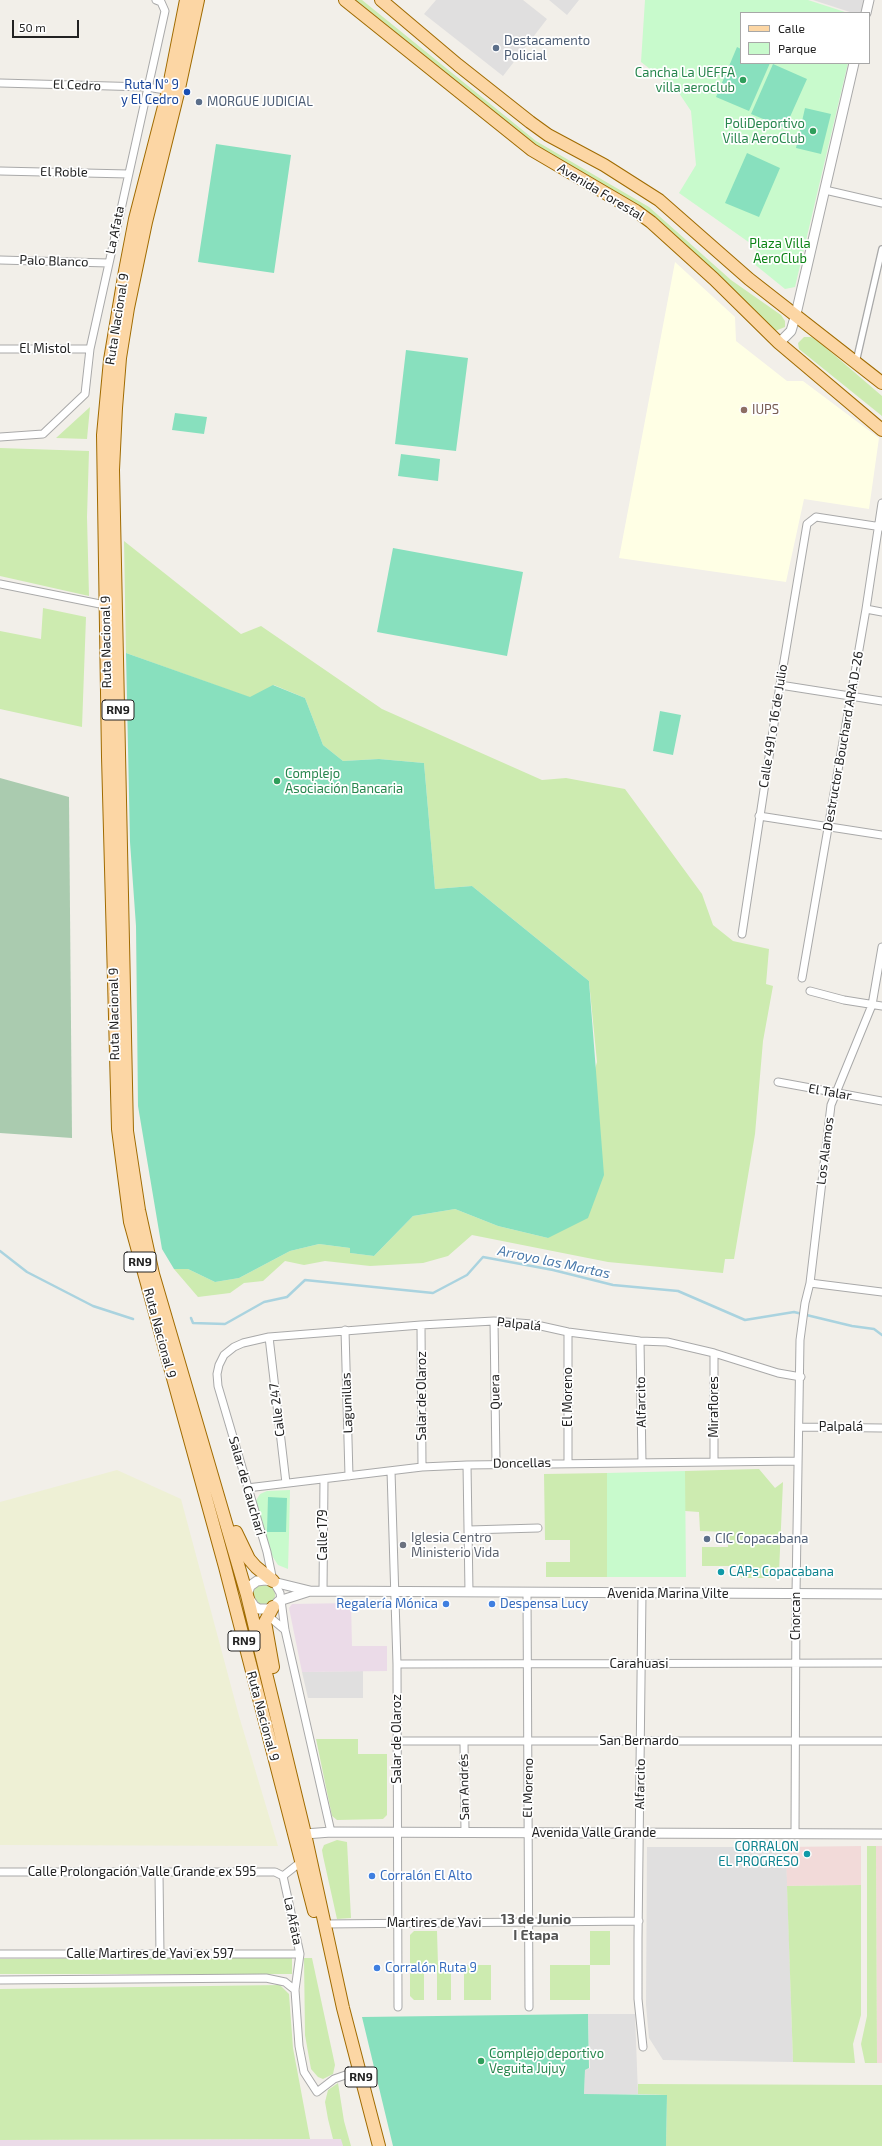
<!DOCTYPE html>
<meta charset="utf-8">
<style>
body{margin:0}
#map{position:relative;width:882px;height:2146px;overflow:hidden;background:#f2efe9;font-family:"Exo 2",sans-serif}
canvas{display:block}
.legend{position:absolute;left:740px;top:12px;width:130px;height:52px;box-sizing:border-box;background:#fff;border:1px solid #a7a7a7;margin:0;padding:5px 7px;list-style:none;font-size:12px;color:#222}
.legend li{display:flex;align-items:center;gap:8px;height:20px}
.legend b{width:20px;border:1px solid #a7a7a7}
.scale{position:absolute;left:12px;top:20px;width:67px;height:18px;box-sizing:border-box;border:2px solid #222;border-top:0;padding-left:5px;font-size:12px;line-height:14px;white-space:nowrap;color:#222;-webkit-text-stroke:3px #fff;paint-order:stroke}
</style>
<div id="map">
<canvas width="882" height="2146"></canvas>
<ul class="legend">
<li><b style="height:5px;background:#fcd6a4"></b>Calle</li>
<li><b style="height:11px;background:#c8facc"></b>Parque</li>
</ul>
<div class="scale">50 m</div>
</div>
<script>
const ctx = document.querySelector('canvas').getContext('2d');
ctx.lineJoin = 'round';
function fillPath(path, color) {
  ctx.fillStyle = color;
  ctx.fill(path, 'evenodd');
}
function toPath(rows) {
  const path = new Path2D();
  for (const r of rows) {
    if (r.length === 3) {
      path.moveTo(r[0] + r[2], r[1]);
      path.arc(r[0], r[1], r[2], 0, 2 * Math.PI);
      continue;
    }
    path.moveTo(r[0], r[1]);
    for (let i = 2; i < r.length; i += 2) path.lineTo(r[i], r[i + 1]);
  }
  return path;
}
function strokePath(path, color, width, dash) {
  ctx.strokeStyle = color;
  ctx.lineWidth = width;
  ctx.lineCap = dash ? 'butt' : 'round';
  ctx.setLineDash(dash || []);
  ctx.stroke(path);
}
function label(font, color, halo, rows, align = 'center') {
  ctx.font = font + ' "Exo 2",sans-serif';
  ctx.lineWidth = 3.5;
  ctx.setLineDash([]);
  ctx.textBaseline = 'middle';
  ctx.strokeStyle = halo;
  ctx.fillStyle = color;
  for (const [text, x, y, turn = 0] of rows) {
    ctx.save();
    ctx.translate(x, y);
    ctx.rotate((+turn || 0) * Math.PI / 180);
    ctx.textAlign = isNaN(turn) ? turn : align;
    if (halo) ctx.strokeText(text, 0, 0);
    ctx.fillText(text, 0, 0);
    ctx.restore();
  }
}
const residential = toPath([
 [436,0,523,0,547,19,503,76,424,14],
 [549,0,579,0,567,15],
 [813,0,864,0,861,13,853,13],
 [363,1671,363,1698,308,1698,302,1672],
 [647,1847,786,1847,793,2062,663,2060,649,2038,646,2005],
 [588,2014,635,2014,638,2094,584,2095,585,2070,590,2068]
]);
const commercial = toPath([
 [861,1846,861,1885,787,1886,786,1847],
 [876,1846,882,1846,882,2063,877,2063]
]);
const industrial = toPath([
 [351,1603,352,1646,387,1646,387,1671,302,1672,289,1608,292,1604],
 [342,2139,343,2146,0,2146,0,2140]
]);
const education = toPath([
 [675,262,735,317,736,341,787,381,803,381,879,438,869,509,804,499,786,582,619,558]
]);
const farmland = toPath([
 [117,1470,181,1499,239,1716,278,1846,0,1845,0,1502]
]);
const grass = toPath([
 [356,0,362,0,536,141,649,207,731,280,781,315,785,321,785,327,775,331,714,271,647,211,539,147],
 [804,337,811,337,818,341,882,396,882,416,799,349,798,343],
 [90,407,87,439,56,438],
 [0,448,89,451,87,517,89,596,0,576],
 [124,541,241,634,261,626,382,709,542,780,566,778,625,789,702,894,713,925,733,941,769,949,766,984,773,986,763,1041,755,1134,734,1259,725,1259,723,1273,608,1262,472,1235,448,1256,423,1263,370,1266,325,1261,304,1265,285,1261,263,1281,244,1283,230,1293,198,1297,174,1269,188,1269,215,1282,239,1278,290,1251,319,1244,350,1248,350,1253,374,1256,413,1216,455,1209,498,1226,548,1238,597,1062,589,981,472,886,435,889,424,763,379,759,343,761,323,745,305,698,274,685,251,698,126,653],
 [43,608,86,617,82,727,0,709,0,631,41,639],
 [759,1469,775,1488,783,1482,779,1572,772,1578,741,1578,740,1566,702,1566,702,1547,728,1547,728,1532,700,1531,699,1512,685,1511,685,1471],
 [607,1473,607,1577,546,1577,546,1562,570,1562,570,1540,545,1540,544,1474],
 [264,1595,11],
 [316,1739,358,1739,358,1754,387,1754,387,1815,383,1819,337,1820,332,1816],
 [337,1840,347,1842,351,1918,337,1919,323,1856,322,1850,324,1845],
 [867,1846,876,1846,877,2063,865,2063,861,2044,867,2016],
 [861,1885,861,2015,853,2044,855,2063,793,2062,787,1886],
 [414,1931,437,1931,438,1965,451,1965,451,2000,437,2000,437,1965,424,1965,424,2000,414,2000,410,1996,410,1935],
 [590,1931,610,1931,610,1965,590,1965,590,2000,550,2000,550,1965,590,1965],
 [292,1957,292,1974,0,1974,0,1959],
 [304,1958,312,1958,335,2065,333,2074,323,2079,318,2077,311,2069,305,2035],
 [464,1965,491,1965,491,2000,464,2000],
 [280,1985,289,1994,293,2048,310,2139,0,2140,0,1989],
 [338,2083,344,2121,351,2146,343,2146,341,2139,333,2139,328,2119,325,2102,328,2090],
 [638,2084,882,2085,882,2146,666,2146,667,2095,638,2094]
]);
const cemetery = toPath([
 [0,778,69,797,72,1138,0,1133]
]);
const park = toPath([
 [645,0,808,0,848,13,741,13,741,63,848,63,795,287,785,289,753,263,757,248,679,193,696,165,691,111,677,90,641,62],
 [685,1471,686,1577,607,1577,607,1473],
 [290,1490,289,1535,288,1569,278,1565,271,1554,255,1502,260,1494,267,1491]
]);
const pitch = toPath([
 [737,47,741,49,741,63,770,63,749,111,716,97],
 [773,64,807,79,785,128,751,114],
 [805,108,831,114,821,154,796,148],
 [216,144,291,155,274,273,198,262],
 [747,153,780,168,759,217,725,203],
 [406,350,468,358,456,451,395,444],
 [175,413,207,417,204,434,172,430],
 [401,454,440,459,438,481,398,476],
 [393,548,523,572,507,656,377,632],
 [126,653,250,697,273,685,305,698,323,745,343,761,379,759,424,763,435,889,472,886,589,981,604,1175,588,1218,548,1238,498,1226,455,1209,413,1216,374,1256,350,1253,350,1248,319,1244,290,1251,239,1278,215,1282,188,1269,174,1269,162,1249,138,1106,136,926,130,842],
 [660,711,681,715,673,755,653,751],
 [268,1497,287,1498,286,1532,267,1532],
 [588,2014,589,2068,585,2070,584,2094,667,2095,666,2146,393,2146,362,2017]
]);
const stream = toPath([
 [0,1251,27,1272,93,1306,133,1319],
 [191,1318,193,1323,225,1324,264,1302,287,1297,305,1280,433,1293,467,1275,483,1257,553,1270,613,1285,678,1291,745,1320,794,1312,852,1326,874,1329,882,1335]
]);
const pedestrian = toPath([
 [856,362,882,249]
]);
const minor = toPath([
 [0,83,147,87,171,91],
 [0,171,128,174],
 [825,190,882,203],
 [0,260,108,263],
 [0,349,90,349],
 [0,437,43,434,85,394,90,349,165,11,161,2,156,0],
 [0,584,105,605],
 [866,609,882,612],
 [780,685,882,701],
 [759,816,882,835],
 [742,934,780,685,807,524,816,517,882,527],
 [802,978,866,609,882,503],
 [810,991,844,1000,882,1006],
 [778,1082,882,1101],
 [810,1283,882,1292],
 [494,1321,496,1464],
 [421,1325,422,1467],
 [345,1330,349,1476],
 [269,1337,286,1483],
 [640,1341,642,1463],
 [800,1427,882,1428],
 [714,1461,714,1353],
 [568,1463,568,1332],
 [467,1465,469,1592],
 [391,1471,397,1664,398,2007],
 [247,1488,422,1467,467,1465,798,1461],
 [469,1530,538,1528],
 [323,1591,324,1479],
 [527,1593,529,2007],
 [642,1593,638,1939,638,1999,643,2047],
 [267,1615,285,1630],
 [397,1664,882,1663],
 [396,1741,882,1741],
 [464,1741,465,1833],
 [331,1832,285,1630,280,1593,273,1581,267,1552,218,1386,217,1374,219,1365,224,1355,234,1347,243,1343,269,1337,421,1325,494,1321,532,1324,568,1332,640,1341,667,1342,714,1353,778,1373,801,1377],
 [795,1833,796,1594,800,1340,805,1303,810,1283,831,1105,872,1005,882,947],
 [302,1861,283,1876,300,1954,295,1990,299,2046,304,2072,317,2092,334,2079,360,2070],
 [0,1872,275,1872,283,1876],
 [159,1873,160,1955],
 [325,1924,639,1921],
 [0,1954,300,1954],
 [0,1980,266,1978,285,1982,295,1990]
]);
const tertiary = toPath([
 [866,13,869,0],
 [779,343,791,331,796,314,854,63],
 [310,1591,279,1601,273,1607,267,1609,259,1609,254,1606,247,1595,250,1586,257,1581,265,1580,310,1591,882,1594],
 [305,1834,331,1832,882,1834]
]);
const primary = toPath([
 [186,0,168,91,135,219,125,271,110,360,103,435,108,757,118,1129,130,1222,225,1567,314,1911],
 [198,0,178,93,146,222,128,308,120,358,116,408,113,470,127,1131,139,1210,153,1274,247,1595,305,1834,343,2008,379,2146],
 [345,0,532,150,636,211,651,222,714,279,779,343,882,430],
 [381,0,458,65,530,122,548,135,604,165,659,200,749,279,882,383],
 [236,1532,249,1559,256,1567,273,1581],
 [273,1607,265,1622,273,1667]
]);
const markers = [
 [496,48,4,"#5c6f8a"],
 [743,80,4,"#2e9e5b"],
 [187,92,4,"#1a4fb4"],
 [199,102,4,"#5c6f8a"],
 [813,131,4,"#2e9e5b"],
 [744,410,4,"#8d6e63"],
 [277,781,4,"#2e9e5b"],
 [707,1539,4,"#5c6f8a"],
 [403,1545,4,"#6b7280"],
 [721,1572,4,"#0f9aa8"],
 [446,1604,4,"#3f7fe0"],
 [492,1604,4,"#3f7fe0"],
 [807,1854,4,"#0f9aa8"],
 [372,1876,4,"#3f7fe0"],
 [377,1968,4,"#3f7fe0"],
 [481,2061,4,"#2e9e5b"]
];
const shields = [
 [118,710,32],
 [140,1262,32],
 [244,1641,32],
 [361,2077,32]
];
const shieldNames = [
 ["RN9",118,710],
 ["RN9",140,1262],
 ["RN9",244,1641],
 ["RN9",361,2077]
];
const serviceNames = [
 ["Destacamento",504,41],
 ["Policial",504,56],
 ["MORGUE JUDICIAL",207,102],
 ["CIC Copacabana",715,1539]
];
const leisureNames = [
 ["Cancha La UEFFA",735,73],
 ["villa aeroclub",735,88],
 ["PoliDeportivo",805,124],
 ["Villa AeroClub",805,139],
 ["Complejo",285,774,"left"],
 ["Asociación Bancaria",285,789,"left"],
 ["Complejo deportivo",489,2054,"left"],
 ["Veguita Jujuy",489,2069,"left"]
];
const streetNames = [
 ["El Cedro",77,85,2],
 ["El Roble",64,172,1],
 ["Avenida Forestal",601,192,31],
 ["La Afata",115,230,-78],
 ["Palo Blanco",54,261,2],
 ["Ruta Nacional 9",117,319,-81],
 ["El Mistol",45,349],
 ["Ruta Nacional 9",106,642,-91],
 ["Calle 491 o 16 de Julio",773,726,-81],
 ["Destructor Bouchard ARA D-26",843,741,-80],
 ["Ruta Nacional 9",114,1014,-91],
 ["El Talar",830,1092,10],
 ["Los Alamos",825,1151,-83],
 ["Palpalá",519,1324,6],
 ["Ruta Nacional 9",160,1333,75],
 ["Quera",495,1392,-91],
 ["Salar de Olaroz",422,1396,-90],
 ["El Moreno",568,1397,-90],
 ["Alfarcito",641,1402,-91],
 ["Lagunillas",347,1403,-92],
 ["Miraflores",714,1407,-90],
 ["Calle 247",277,1410,-97],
 ["Palpalá",841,1427],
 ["Doncellas",522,1463,-1],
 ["Salar de Cauchari",247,1486,74],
 ["Calle 179",323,1535,-90],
 ["Avenida Marina Vilte",668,1594],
 ["Chorcan",796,1616,-90],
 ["Carahuasi",639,1664],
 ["Ruta Nacional 9",263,1716,75],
 ["Salar de Olaroz",397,1739,-90],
 ["San Bernardo",639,1741],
 ["Alfarcito",640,1784,-89],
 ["San Andrés",464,1787,-91],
 ["El Moreno",528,1788,-89],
 ["Avenida Valle Grande",594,1833],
 ["Calle Prolongación Valle Grande ex 595",142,1872],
 ["La Afata",293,1921,78],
 ["Martires de Yavi",434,1923],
 ["Calle Martires de Yavi ex 597",150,1954]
];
const transitNames = [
 ["Ruta N° 9",179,85],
 ["y El Cedro",179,100]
];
const parkNames = [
 ["Plaza Villa",780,244],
 ["AeroClub",780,259]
];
const educationNames = [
 ["IUPS",752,410]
];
const worshipNames = [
 ["Iglesia Centro",411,1538],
 ["Ministerio Vida",411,1553]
];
const cultureNames = [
 ["CAPs Copacabana",729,1572],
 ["CORRALON",799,1847,"right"],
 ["EL PROGRESO",799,1862,"right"]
];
const shopNames = [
 ["Regalería Mónica",438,1604,"right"],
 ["Despensa Lucy",500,1604],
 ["Corralón El Alto",380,1876],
 ["Corralón Ruta 9",385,1968]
];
const waterNames = [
 ["Arroyo las Martas",554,1262,12]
];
const neighbourhoodNames = [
 ["13 de Junio",536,1919],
 ["I Etapa",536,1935]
];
fillPath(residential, '#e0dfdf');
fillPath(commercial, '#f2dad9');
fillPath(industrial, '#ebdbe8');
fillPath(education, '#ffffe5');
fillPath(farmland, '#eef0d5');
fillPath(grass, '#cdebb0');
fillPath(cemetery, '#aacbaf');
fillPath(park, '#c8facc');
fillPath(pitch, '#88e0be');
strokePath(stream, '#aad3df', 2.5);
strokePath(pedestrian, '#a9a9a9', 8);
strokePath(minor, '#a9a9a9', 9);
strokePath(tertiary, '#a9a9a9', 11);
strokePath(primary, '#a06b00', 14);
strokePath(pedestrian, '#fff', 5.5);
strokePath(minor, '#fff', 7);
strokePath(tertiary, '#fff', 9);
strokePath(primary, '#fcd6a4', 12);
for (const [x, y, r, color] of markers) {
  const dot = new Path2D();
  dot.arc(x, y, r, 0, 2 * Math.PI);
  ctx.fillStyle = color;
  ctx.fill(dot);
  strokePath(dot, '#fff', 1.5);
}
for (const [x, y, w] of shields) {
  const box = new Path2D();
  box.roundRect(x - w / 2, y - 10, w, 20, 3);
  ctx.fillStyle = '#fff';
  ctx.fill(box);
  strokePath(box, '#222', 1);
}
label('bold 12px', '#222', null, shieldNames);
label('13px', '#4e5e75', '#fff', serviceNames, 'left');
label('13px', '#27864d', '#fff', leisureNames, 'right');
label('13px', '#222', '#fff', streetNames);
label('13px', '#164399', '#fff', transitNames, 'right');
label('13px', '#0c8416', '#fff', parkNames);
label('13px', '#785e54', '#fff', educationNames, 'left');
label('13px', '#5b616d', '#fff', worshipNames, 'left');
label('13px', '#0d838f', '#fff', cultureNames, 'left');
label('13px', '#366cbe', '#fff', shopNames, 'left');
label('italic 14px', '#4a7aab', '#fff', waterNames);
label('bold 14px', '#555', '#fff', neighbourhoodNames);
</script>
